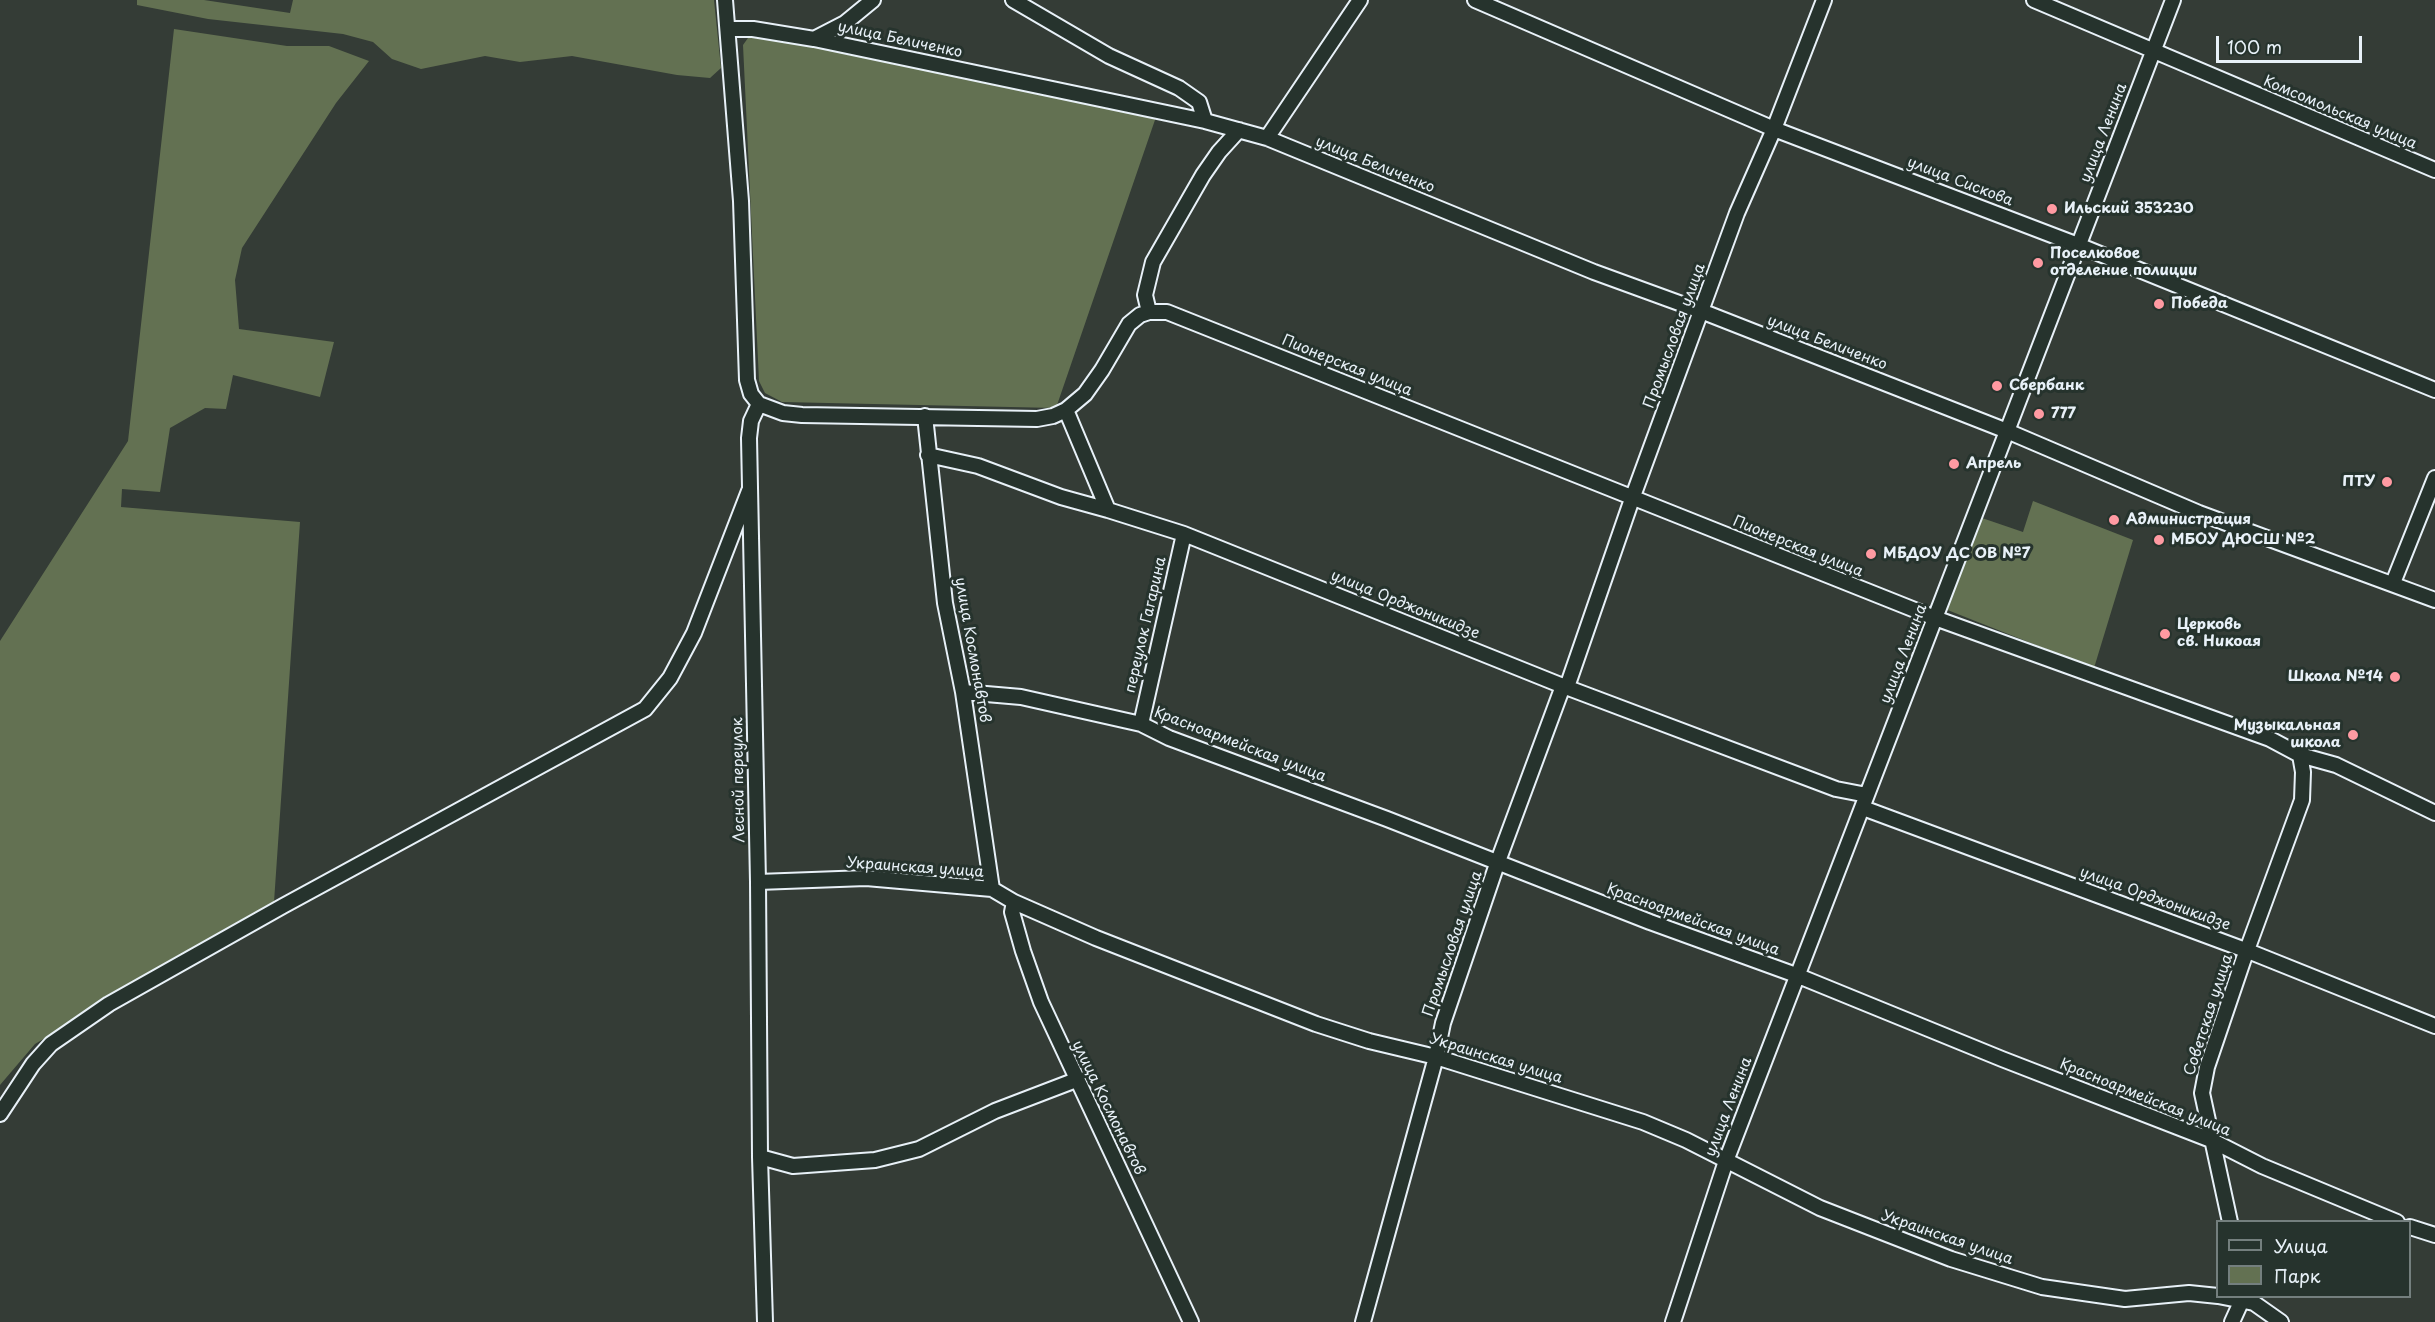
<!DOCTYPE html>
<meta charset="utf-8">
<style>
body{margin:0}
#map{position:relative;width:2435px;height:1322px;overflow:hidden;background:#343c36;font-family:"Playpen Sans",sans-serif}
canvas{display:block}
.legend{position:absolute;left:2216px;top:1220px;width:195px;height:78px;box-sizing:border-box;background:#26332d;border:2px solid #747f7e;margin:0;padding:8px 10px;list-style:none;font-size:18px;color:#e8f1f8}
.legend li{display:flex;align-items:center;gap:12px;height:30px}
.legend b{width:30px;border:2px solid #747f7e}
.scale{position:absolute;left:2216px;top:36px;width:146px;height:27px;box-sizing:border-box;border:3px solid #e8f1f8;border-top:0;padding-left:8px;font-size:18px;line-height:21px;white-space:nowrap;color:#e8f1f8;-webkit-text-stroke:4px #26332d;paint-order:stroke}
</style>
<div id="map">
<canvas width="2435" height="1322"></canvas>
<ul class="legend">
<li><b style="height:8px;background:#26332d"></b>Улица</li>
<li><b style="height:16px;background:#637152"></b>Парк</li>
</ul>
<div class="scale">100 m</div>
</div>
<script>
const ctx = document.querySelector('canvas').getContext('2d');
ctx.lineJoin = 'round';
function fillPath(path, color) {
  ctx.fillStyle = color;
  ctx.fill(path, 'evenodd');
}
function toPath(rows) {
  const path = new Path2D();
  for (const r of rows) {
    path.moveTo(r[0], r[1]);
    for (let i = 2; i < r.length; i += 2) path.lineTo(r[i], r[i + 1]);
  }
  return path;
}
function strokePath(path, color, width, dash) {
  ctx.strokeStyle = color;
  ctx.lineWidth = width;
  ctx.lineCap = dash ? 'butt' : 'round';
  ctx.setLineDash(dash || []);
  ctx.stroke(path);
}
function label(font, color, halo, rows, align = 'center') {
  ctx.font = font + ' "Playpen Sans",sans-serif';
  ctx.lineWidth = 6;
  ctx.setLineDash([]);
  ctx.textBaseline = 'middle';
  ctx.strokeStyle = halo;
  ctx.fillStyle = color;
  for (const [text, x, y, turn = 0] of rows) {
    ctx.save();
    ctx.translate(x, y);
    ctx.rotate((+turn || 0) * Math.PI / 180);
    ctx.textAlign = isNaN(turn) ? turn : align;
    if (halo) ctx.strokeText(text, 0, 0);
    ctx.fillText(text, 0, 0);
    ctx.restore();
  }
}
const green = toPath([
 [137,0,204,0,290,13,293,0,714,0,721,68,710,78,677,75,572,56,520,62,485,56,421,69,392,59,373,42,343,34,208,19,137,5],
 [174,29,287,46,329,46,369,61,336,103,242,248,235,280,239,329,334,342,320,397,233,375,226,409,205,408,170,428,160,492,122,489,121,507,300,522,274,902,35,1044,0,1085,0,641,128,441],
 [757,36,800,41,1156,117,1056,408,782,402,765,393,759,381,743,45,748,38],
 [2033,501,2133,540,2094,668,1945,609,1982,518,2023,532]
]);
const minor = toPath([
 [725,0,741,201,747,380,751,394,759,404,783,413,802,415,1037,419,1053,416,1066,410,1085,394,1102,370,1129,324,1140,315,1149,312,1167,312,1935,618,2270,739,2300,755,2336,765,2435,813],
 [1013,0,1109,56,1179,88,1199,102,1205,121],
 [1475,0,1774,129,2078,245,2435,390],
 [2034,0,2435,170],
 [728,29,753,29,814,39,1205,121,1267,138,1594,272,1701,311,2007,431,2199,513,2435,600],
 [814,39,845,23,873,0],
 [1267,138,1360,0],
 [1149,312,1145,295,1153,262,1203,175,1219,152,1239,130],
 [759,404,751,421,749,438,758,882,760,1157,765,1322],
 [1066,410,1108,510],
 [925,416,945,603,963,692,992,889],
 [928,455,978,466,1061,497,1108,510,1184,534,1563,686,1836,789,1867,795],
 [2393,583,2435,478],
 [1567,687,1632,499,1737,213,1774,129,1824,0],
 [963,692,1021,697,1141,724,1169,738,1387,819,1650,922,1796,975,2002,1059,2211,1140,2262,1166,2397,1222],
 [1141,724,1184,534],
 [1863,808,2248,951,2435,1026],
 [758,882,866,878,992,889,1014,902,1096,938,1316,1024,1369,1041,1436,1057,1643,1122,1686,1140,1820,1208,1951,1259,2042,1287,2125,1299,2189,1293,2218,1296],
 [1014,902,1012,912,1023,951,1041,1002,1191,1322],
 [0,1114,33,1064,51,1044,109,1004,283,906,645,709,670,678,694,633,749,491],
 [760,1157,793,1166,875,1160,919,1149,995,1111,1076,1080],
 [2230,1222,2202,1093,2207,1067,2243,961,2302,800,2303,772,2300,755],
 [2410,1227,2435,1235],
 [2218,1296,2254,1303,2281,1322],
 [1363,1322,1436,1057,1443,1023,1497,864,1563,686],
 [1673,1322,1726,1161,2173,0],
 [2232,1322,2242,1300]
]);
const markers = [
 [2052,209,6,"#ff9aa2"],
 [2038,263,6,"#ff9aa2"],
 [2159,304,6,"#ff9aa2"],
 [1997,386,6,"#ff9aa2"],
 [2039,414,6,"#ff9aa2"],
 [1954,464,6,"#ff9aa2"],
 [2387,482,6,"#ff9aa2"],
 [2114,520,6,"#ff9aa2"],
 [2159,540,6,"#ff9aa2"],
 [1871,554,6,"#ff9aa2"],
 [2165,634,6,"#ff9aa2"],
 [2395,677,6,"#ff9aa2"],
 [2353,735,6,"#ff9aa2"]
];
const streetNames = [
 ["улица Беличенко",900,40,12],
 ["Комсомольская улица",2340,113,23],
 ["улица Ленина",2104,133,-69],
 ["улица Беличенко",1375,165,22],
 ["улица Сискова",1960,182,21],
 ["Промысловая улица",1675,336,-70],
 ["улица Беличенко",1827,343,21],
 ["Пионерская улица",1347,366,22],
 ["Пионерская улица",1798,547,22],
 ["улица Орджоникидзе",1405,605,22],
 ["переулок Гагарина",1146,625,-77],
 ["улица Космонавтов",972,650,80],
 ["улица Ленина",1904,654,-69],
 ["Красноармейская улица",1240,745,21],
 ["Лесной переулок",739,780,-91],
 ["Украинская улица",915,868,4],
 ["улица Орджоникидзе",2155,899,20],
 ["Красноармейская улица",1693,920,20],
 ["Промысловая улица",1453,944,-71],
 ["Советская улица",2209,1015,-72],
 ["Украинская улица",1496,1059,17],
 ["Красноармейская улица",2145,1098,22],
 ["улица Ленина",1729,1107,-69],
 ["улица Космонавтов",1108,1108,64],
 ["Украинская улица",1947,1238,19]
];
const poiNames = [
 ["Ильский 353230",2064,209],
 ["Поселковое",2050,254],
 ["отделение полиции",2050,271],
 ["Победа",2171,304],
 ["Сбербанк",2009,386],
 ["777",2051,414],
 ["Апрель",1966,464],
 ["ПТУ",2375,482,"right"],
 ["Администрация",2126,520],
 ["МБОУ ДЮСШ №2",2171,540],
 ["МБДОУ ДС ОВ №7",1883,554],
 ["Церковь",2177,625],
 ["св. Никоая",2177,642],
 ["Школа №14",2383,677,"right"],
 ["Музыкальная",2341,726,"right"],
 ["школа",2341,743,"right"]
];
fillPath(green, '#637152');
strokePath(minor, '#e8f1f8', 18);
strokePath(minor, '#26332d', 14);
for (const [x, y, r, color] of markers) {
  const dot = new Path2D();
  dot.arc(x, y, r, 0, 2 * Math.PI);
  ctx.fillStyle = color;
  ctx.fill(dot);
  strokePath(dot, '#26332d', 2);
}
label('15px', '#e8f1f8', '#26332d', streetNames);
label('bold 15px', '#e8f1f8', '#26332d', poiNames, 'left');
</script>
